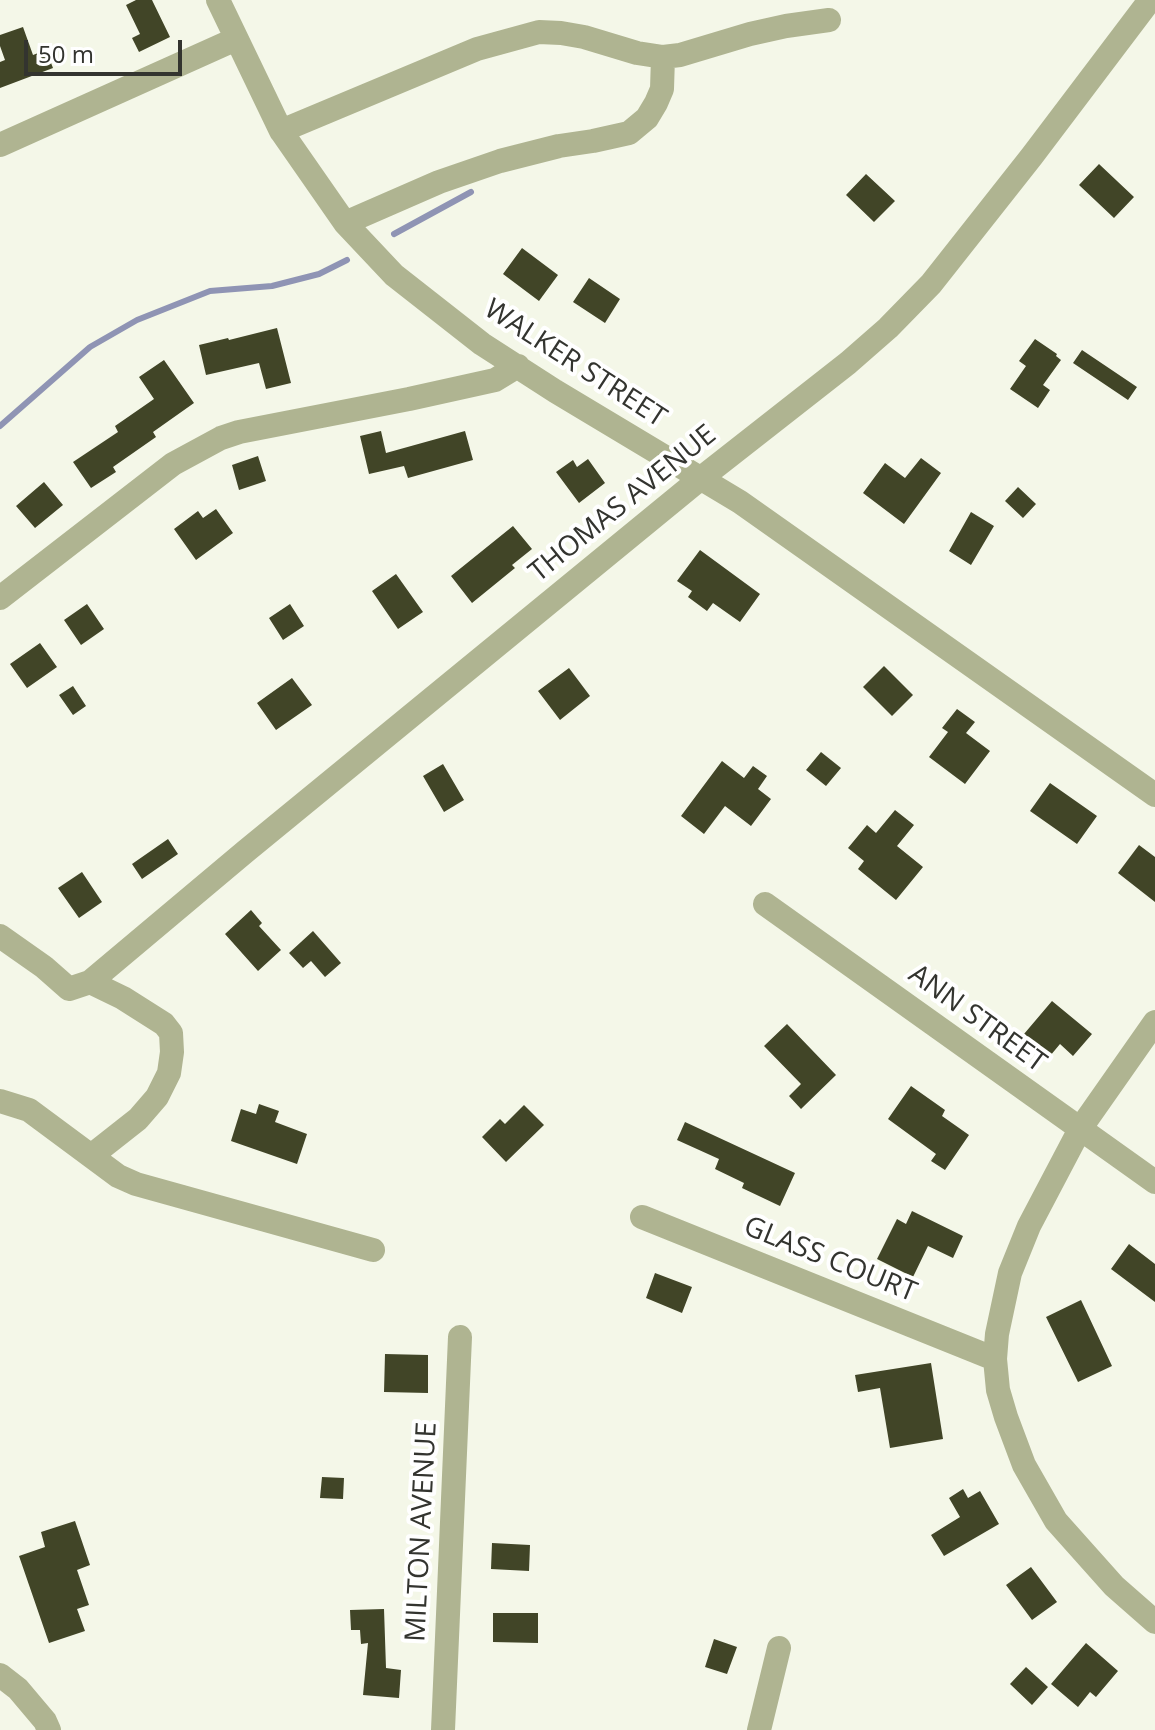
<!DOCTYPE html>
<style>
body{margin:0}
#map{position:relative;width:1155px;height:1730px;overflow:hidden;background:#f4f7e8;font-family:"Open Sans",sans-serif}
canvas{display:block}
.scale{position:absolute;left:24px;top:40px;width:158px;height:36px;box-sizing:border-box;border:4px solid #33342f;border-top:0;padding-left:10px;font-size:24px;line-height:28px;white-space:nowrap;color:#33342f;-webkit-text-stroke:6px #fff;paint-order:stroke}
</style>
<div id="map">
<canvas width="1155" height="1730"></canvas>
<div class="scale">50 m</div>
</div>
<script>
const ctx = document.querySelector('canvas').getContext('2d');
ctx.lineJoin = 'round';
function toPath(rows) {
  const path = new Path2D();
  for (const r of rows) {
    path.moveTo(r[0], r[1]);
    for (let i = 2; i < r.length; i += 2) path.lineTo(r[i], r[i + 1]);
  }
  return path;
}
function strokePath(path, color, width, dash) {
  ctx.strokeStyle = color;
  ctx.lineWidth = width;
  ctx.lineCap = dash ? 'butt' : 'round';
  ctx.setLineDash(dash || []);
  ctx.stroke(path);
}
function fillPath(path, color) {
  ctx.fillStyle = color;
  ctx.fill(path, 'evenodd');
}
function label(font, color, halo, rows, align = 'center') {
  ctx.font = font + ' "Open Sans",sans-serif';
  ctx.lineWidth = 8;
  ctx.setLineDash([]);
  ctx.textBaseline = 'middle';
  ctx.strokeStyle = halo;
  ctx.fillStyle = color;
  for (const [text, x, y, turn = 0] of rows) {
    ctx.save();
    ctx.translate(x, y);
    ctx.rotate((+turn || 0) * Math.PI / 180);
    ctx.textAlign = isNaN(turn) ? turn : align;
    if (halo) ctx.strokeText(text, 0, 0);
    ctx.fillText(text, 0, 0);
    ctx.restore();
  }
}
const stream = toPath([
 [394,234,471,192],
 [0,426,90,347,137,320,210,291,272,286,319,274,347,260]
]);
const building = toPath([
 [136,0,152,0,170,37,139,52,132,38,140,34,126,5],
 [23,27,33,55,46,50,53,68,0,88,0,62,5,60,0,46,0,35],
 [1099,164,1134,197,1114,218,1079,185],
 [866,174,895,201,874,222,846,195],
 [522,248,558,275,539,301,503,274],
 [589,278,620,299,605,323,573,302],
 [277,328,291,383,266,389,259,363,206,375,199,345,228,338,229,340],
 [1035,339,1057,354,1056,356,1061,360,1043,385,1050,390,1038,408,1010,389,1026,366,1019,361],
 [1082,350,1137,387,1128,400,1073,363],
 [164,360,194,403,153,432,156,437,113,467,116,472,91,488,73,462,118,432,115,426,154,399,139,377],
 [381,431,386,453,465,431,473,460,408,478,404,466,369,474,360,436],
 [258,456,266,481,239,490,232,465],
 [921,458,941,473,904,524,863,493,885,463,905,478],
 [588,459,605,483,579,503,556,472,573,460,577,467],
 [44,482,63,505,35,528,16,506],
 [1018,487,1036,504,1023,518,1005,501],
 [216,509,233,533,196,560,174,529,198,511,203,518],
 [971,512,994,526,971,565,949,551],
 [513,526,532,549,512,565,515,568,472,603,451,576],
 [700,550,760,594,740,622,713,603,707,611,688,597,692,591,677,581],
 [396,574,423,612,398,629,372,591],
 [87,604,104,629,81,645,64,620],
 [290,604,304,626,283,640,269,618],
 [40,643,57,667,27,688,10,664],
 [884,666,913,695,892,716,863,687],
 [569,668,590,696,560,720,538,691],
 [292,678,312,705,276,730,257,703],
 [73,686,86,706,73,715,59,695],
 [957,709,975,722,966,733,990,751,965,784,929,757,948,732,942,728],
 [821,752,841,768,826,786,806,770],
 [722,761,744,778,753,766,767,776,758,789,771,799,751,826,725,806,704,834,681,816],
 [443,764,464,800,444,812,423,776],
 [1050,783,1097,816,1077,844,1030,811],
 [895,810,914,825,897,846,923,867,896,900,858,869,864,861,848,848,867,825,876,833],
 [168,839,178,854,142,879,132,864],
 [1139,845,1155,857,1155,902,1118,873],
 [82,872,102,902,79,918,58,888],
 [251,910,262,923,259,926,281,950,258,971,225,934],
 [313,931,341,963,325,977,311,961,303,968,289,953],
 [1052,1001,1092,1034,1073,1056,1060,1044,1050,1056,1024,1034],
 [787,1024,836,1075,801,1109,789,1096,801,1084,764,1046],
 [911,1086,945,1110,942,1116,969,1135,945,1170,931,1161,936,1154,888,1119],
 [259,1104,279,1111,275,1122,307,1134,297,1164,231,1141,241,1109,256,1114],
 [524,1105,544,1125,506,1162,482,1137,500,1119,505,1124],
 [685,1122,795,1173,780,1206,742,1188,744,1183,715,1169,719,1159,677,1140],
 [912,1211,963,1236,953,1258,928,1246,913,1277,877,1259,897,1219,906,1224],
 [1129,1244,1155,1264,1155,1302,1111,1269],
 [655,1273,692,1287,682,1313,646,1298],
 [1081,1300,1112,1366,1078,1382,1046,1317],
 [385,1354,428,1355,428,1393,384,1392],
 [931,1363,943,1439,890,1448,880,1388,858,1392,855,1375],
 [322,1477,344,1478,343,1499,320,1498],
 [963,1489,968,1498,980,1491,999,1524,944,1556,931,1535,960,1517,949,1498],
 [75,1521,90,1565,77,1570,89,1605,77,1609,85,1631,49,1643,19,1556,45,1547,41,1532],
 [492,1543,530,1545,529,1571,491,1569],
 [1031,1567,1057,1602,1032,1620,1006,1585],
 [384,1609,386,1668,401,1670,399,1698,363,1695,368,1643,361,1644,360,1630,351,1630,350,1610],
 [493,1613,538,1613,538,1643,493,1642],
 [714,1639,737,1647,727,1674,705,1667],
 [1086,1643,1118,1671,1096,1697,1090,1692,1078,1707,1051,1684],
 [1026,1667,1048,1687,1032,1705,1010,1684]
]);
const minor = toPath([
 [218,0,281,131,345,223,394,275,482,344,555,391,740,502,1155,795],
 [281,131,477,49,539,32,561,33,584,37,637,53,663,57,680,55,750,34,786,26,829,20],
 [0,145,236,39],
 [345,223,439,182,500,161,559,146,593,141,629,133,647,118,656,103,662,89,663,57],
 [0,598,173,464,221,438,239,432,409,399,495,380,518,366],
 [765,904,1155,1182],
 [0,936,44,967,69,989,90,982,246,851,700,479,848,363,888,328,931,284,1032,156,1150,0],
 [90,982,123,998,164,1024,171,1033,172,1052,169,1073,157,1097,138,1119,91,1156],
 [1155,1022,1080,1129,1029,1226,1010,1273,997,1334,995,1359,998,1390,1006,1417,1024,1465,1056,1521,1114,1586,1155,1622],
 [0,1101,29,1110,118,1176,136,1184,373,1250],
 [642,1217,995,1359],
 [0,1675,18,1689,45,1721,49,1730],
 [443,1730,460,1337],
 [759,1730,779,1648]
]);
const streetNames = [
 ["WALKER STREET",575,364,33],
 ["THOMAS AVENUE",623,504,-39],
 ["ANN STREET",977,1019,36],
 ["GLASS COURT",830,1260,22],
 ["MILTON AVENUE",422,1532,-87]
];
strokePath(stream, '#8f94b4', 6);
fillPath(building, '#414527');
strokePath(minor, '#afb491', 24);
label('28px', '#33342f', '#fff', streetNames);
</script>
